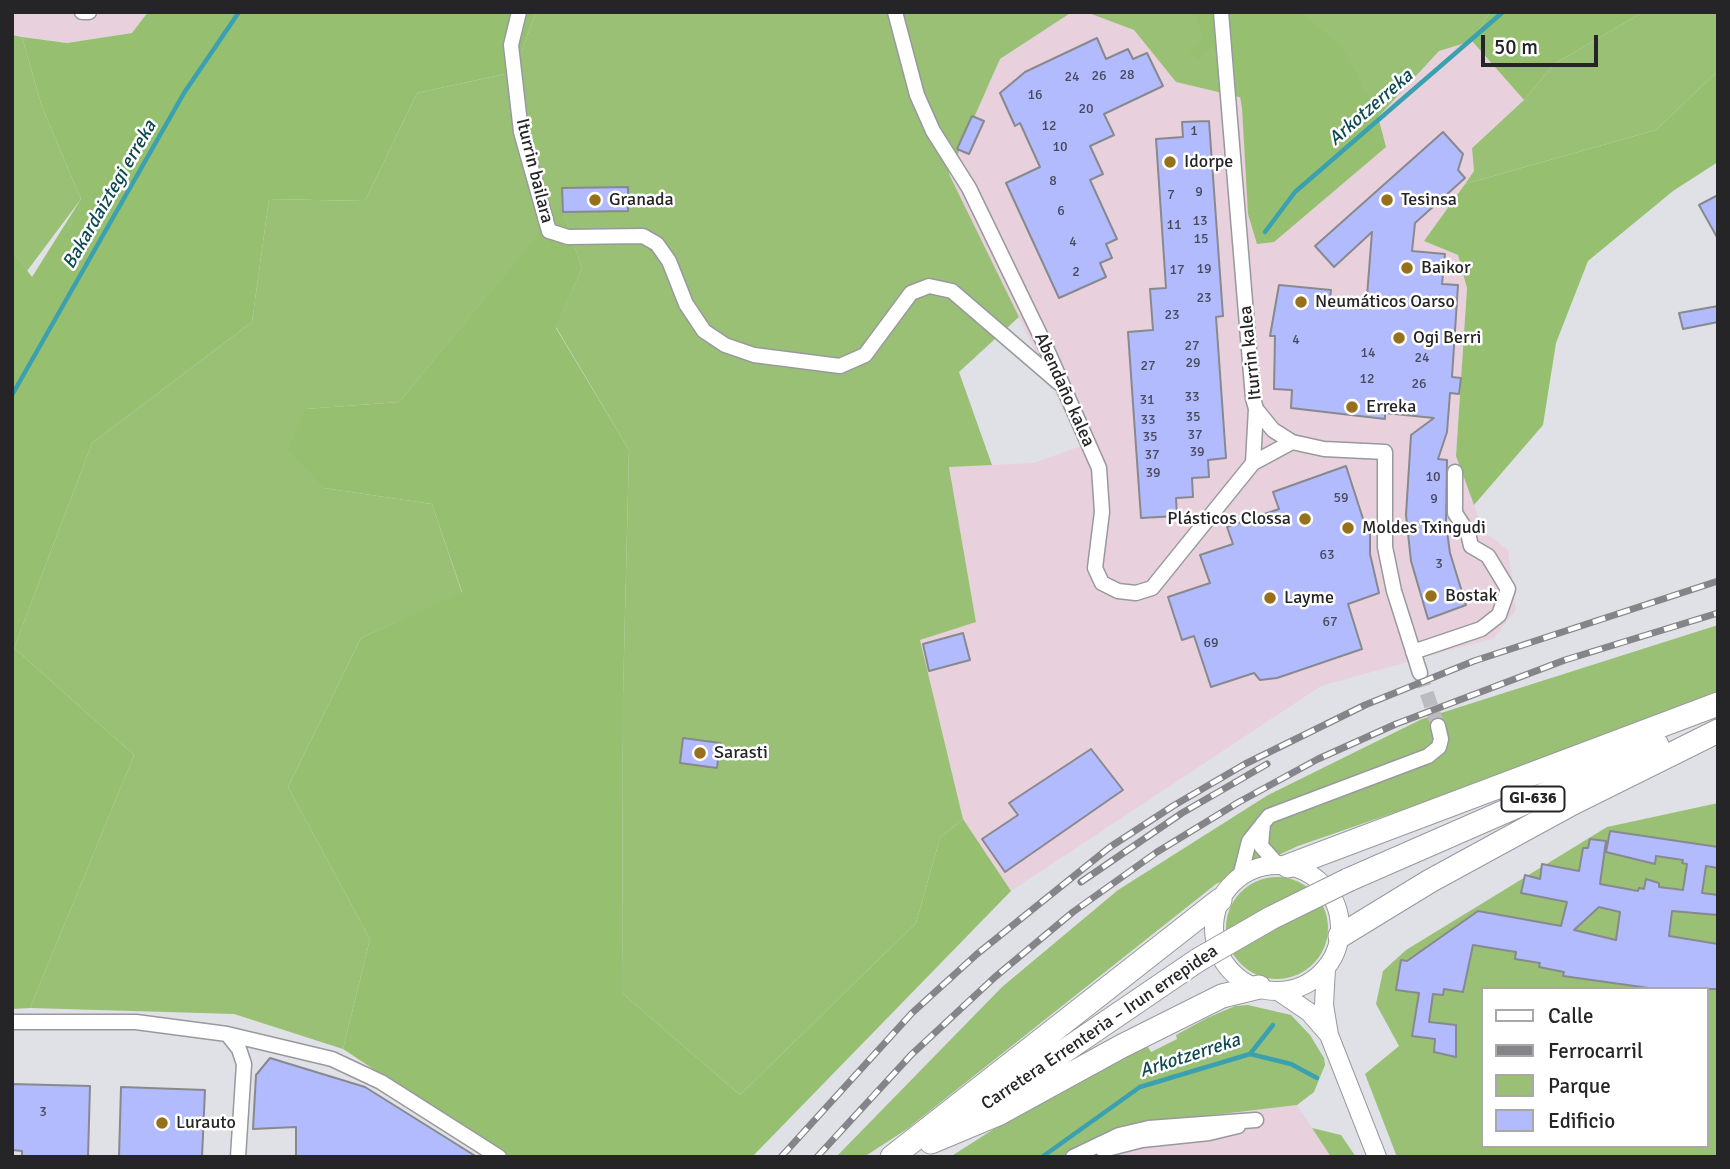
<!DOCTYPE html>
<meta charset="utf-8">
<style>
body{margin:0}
#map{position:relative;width:1730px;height:1169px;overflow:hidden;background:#e0e1e7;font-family:Signika,sans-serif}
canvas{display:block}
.frame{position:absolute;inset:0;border:14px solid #252527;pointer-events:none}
.legend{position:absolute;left:1481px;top:987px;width:228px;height:161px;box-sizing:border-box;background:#fff;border:2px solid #a8a8a9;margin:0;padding:9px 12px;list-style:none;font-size:21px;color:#252527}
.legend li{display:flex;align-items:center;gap:14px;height:35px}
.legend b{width:35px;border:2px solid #a8a8a9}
.scale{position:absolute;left:1481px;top:35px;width:117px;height:32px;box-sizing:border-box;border:4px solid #252527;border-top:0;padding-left:9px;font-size:21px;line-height:24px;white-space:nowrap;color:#252527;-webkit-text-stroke:5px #fff;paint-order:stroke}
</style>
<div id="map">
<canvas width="1730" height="1169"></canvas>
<div class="frame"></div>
<ul class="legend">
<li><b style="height:9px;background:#fff"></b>Calle</li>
<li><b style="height:9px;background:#858589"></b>Ferrocarril</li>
<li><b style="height:19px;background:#9ac076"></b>Parque</li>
<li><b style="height:19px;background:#b2bbfd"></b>Edificio</li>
</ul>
<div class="scale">50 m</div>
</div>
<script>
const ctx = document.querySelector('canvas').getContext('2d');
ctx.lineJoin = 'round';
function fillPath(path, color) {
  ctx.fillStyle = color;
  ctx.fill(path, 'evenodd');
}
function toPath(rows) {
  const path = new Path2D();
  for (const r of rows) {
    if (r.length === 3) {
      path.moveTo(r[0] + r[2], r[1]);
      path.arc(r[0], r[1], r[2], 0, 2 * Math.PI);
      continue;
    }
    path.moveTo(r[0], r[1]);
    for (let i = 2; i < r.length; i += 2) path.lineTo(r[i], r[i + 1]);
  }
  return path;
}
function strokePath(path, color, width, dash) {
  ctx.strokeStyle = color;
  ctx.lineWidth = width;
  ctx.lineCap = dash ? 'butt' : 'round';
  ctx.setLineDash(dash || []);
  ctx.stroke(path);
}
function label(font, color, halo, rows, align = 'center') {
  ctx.font = font + ' Signika,sans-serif';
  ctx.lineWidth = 5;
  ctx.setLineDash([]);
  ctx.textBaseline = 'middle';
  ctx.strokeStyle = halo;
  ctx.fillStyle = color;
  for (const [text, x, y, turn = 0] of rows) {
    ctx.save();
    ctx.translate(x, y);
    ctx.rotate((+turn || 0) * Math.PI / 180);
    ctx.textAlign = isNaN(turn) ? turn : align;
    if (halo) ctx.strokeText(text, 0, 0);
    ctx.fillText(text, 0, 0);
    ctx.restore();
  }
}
const industrial = toPath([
 [12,12,148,12,132,33,67,43,12,35],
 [1072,12,1086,12,1134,30,1176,82,1260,102,1333,166,1439,51,1472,41,1524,100,1472,147,1474,171,1424,241,1458,255,1467,288,1456,456,1484,532,1508,550,1516,610,1494,638,1321,686,1011,891,963,819,920,640,976,621,949,467,1034,463,1081,446,949,174,1000,59],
 [1297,1105,1331,1157,1065,1157,1132,1128,1188,1118]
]);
const green = toPath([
 [536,12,1072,12,1000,59,949,174,1019,317,959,372,992,465,949,467,976,622,920,640,963,819,940,838,916,923,740,1095,622,993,623,696,629,450,556,327,582,268,561,207,399,402,306,409,324,488,432,504,462,593,361,638,288,787,370,939,343,1049,234,1014,30,1008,134,755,14,648,92,443,252,322,269,199,365,201,417,93,514,72],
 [1086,12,1490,12,1472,41,1439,51,1333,166,1260,102,1176,82,1134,30],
 [1643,12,1718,12,1718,71,1656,130,1465,184,1474,171,1472,148,1524,100,1554,64],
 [12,35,22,37,42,107,81,199,27,271,12,250],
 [1718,625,1718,695,1627,732,1298,846,1216,884,907,1129,864,1157,836,1157,1002,987,1118,890,1268,795,1422,719],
 [1718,803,1718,1157,1397,1157,1365,1074,1399,1046,1376,1004,1383,971,1406,950,1607,827],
 [1483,989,1707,989,1707,1146,1483,1146],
 [1277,928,51],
 [1248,1005,1291,1015,1310,1035,1324,1058,1325,1065,1314,1092,1297,1105,1188,1118,1132,1128,1065,1157,950,1157,1019,1113,1147,1045,1151,1052,1177,1039,1176,1035,1207,1018,1235,1006],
 [1312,1128,1341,1135,1356,1157,1331,1157]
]);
const forest = toPath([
 [148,12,536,12,514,72,417,93,365,201,269,199,252,322,92,443,14,648,134,755,30,1008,12,1009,12,250,32,277,81,199,42,107,22,37,67,43,132,33],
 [1196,12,1216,12,1220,36,1199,60,1189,54,1204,35,1197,22],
 [1226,12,1301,12,1343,48,1377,113,1386,147,1274,242,1257,244,1248,214,1242,108],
 [1490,12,1643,12,1554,64,1524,100,1472,41],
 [1718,71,1718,162,1673,191,1588,261,1556,343,1543,425,1474,505,1456,456,1467,288,1458,255,1424,241,1465,184,1656,130],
 [561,206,582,268,556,328,629,450,623,696,622,993,740,1095,916,923,940,838,963,819,1011,891,752,1157,506,1157,343,1049,370,939,288,787,361,638,462,592,432,504,324,488,287,450,305,409,399,402]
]);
const stream = toPath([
 [1265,232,1295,192,1503,12],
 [12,395,184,93,239,12],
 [1250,1054,1291,1064,1317,1078],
 [1042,1157,1140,1087,1250,1054,1273,1025]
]);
const building = toPath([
 [1097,38,1106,59,1128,49,1133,59,1147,53,1163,86,1104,114,1114,135,1090,146,1103,174,1090,180,1117,239,1106,244,1112,258,1100,263,1106,277,1059,298,1006,183,1040,167,1020,123,1015,126,1000,93,1025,72,1097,38],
 [972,116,984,121,969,154,957,149,972,116],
 [1209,121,1223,316,1216,317,1226,458,1208,460,1209,477,1192,478,1193,497,1176,498,1177,516,1141,518,1128,332,1153,330,1150,289,1166,288,1156,139,1183,137,1182,122,1209,121],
 [1443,132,1463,154,1458,170,1465,178,1415,223,1412,251,1445,254,1442,284,1458,285,1452,377,1461,378,1459,394,1450,393,1447,432,1438,459,1447,460,1446,524,1450,553,1466,605,1428,619,1411,561,1406,515,1411,435,1434,418,1385,413,1385,419,1291,408,1292,390,1274,389,1275,336,1270,336,1279,285,1331,290,1329,307,1366,309,1372,232,1334,267,1315,246,1443,132],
 [628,187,628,211,563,212,562,188,628,187],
 [1718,195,1718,239,1699,205,1718,195],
 [1718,306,1718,322,1683,329,1679,313,1718,306],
 [1346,466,1366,528,1370,526,1370,554,1379,593,1348,604,1362,649,1277,678,1260,680,1254,673,1211,687,1194,636,1182,640,1168,597,1210,583,1200,555,1233,544,1227,527,1279,509,1273,492,1346,466],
 [963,633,970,660,929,671,923,644,963,633],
 [683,738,720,743,717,768,680,763,683,738],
 [1091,749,1123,790,1005,872,982,839,1018,815,1009,803,1091,749],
 [1610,831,1718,847,1718,868,1706,866,1702,893,1718,895,1718,915,1672,911,1669,936,1718,944,1718,989,1656,989,1563,976,1564,972,1539,967,1540,963,1515,959,1516,952,1473,945,1463,992,1444,989,1443,995,1433,994,1429,1022,1456,1025,1456,1057,1434,1052,1435,1039,1412,1036,1419,993,1396,990,1401,960,1407,961,1478,911,1561,926,1567,902,1521,893,1525,875,1540,879,1542,864,1579,871,1583,848,1588,848,1590,839,1606,841,1600,884,1638,891,1639,888,1644,889,1646,879,1659,883,1659,887,1683,890,1687,864,1682,863,1683,860,1656,856,1655,864,1606,852,1610,831],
 [1599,907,1620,912,1616,940,1574,930,1599,907],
 [270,1058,365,1087,477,1157,296,1157,296,1127,253,1129,256,1075,270,1058],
 [12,1084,90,1086,88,1157,22,1157,22,1151,12,1150,12,1084],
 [121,1087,205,1090,202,1157,119,1157,121,1087]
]);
const minorTunnel = toPath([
 [1420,673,1438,726]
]);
const minor = toPath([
 [82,12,89,12],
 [519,12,511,45,521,132,549,231,568,237,643,236,657,244,669,261,686,304,704,331,725,345,754,355,840,366,865,355,911,293,929,286,952,291,1059,383],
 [895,12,917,95,933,131,969,188,1044,343,1099,468,1102,512,1095,568,1102,583,1118,591,1136,593,1152,588,1253,463,1292,442],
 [1221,12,1253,398,1256,409,1273,430,1292,442,1324,449,1385,452,1385,547,1394,591,1420,673],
 [1253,463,1256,409],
 [1413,652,1481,629,1499,615,1508,589,1488,556,1471,546,1468,533,1455,513,1455,472],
 [1263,823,1261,846,1278,865],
 [1240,877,1249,841,1269,816,1428,756,1439,747,1441,739,1438,726],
 [12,1022,136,1022,227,1034,332,1059,381,1082,499,1157],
 [227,1034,239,1049,244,1064,238,1157],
 [1103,1150,1142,1140,1209,1133,1238,1126],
 [1073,1157,1119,1135,1149,1128,1256,1120]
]);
const tertiary = toPath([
 [1277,928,63],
 [1326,968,1324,1005,1329,1035,1377,1157],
 [1278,991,1309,1012,1329,1035]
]);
const primary = toPath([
 [1288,866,1718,704],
 [1348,880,1657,745],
 [1340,936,1430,881,1573,803,1718,731],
 [969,1116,1198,960],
 [931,1142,998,1114,1122,1046,1222,996,1259,987],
 [892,1157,1220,900]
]);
const rail = toPath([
 [1081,882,1182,813,1267,764],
 [781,1157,912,1013,977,954,1110,847,1173,806,1245,764,1365,705,1474,661,1718,581],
 [817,1157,911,1055,995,977,1073,912,1157,852,1239,802,1318,759,1396,724,1565,660,1718,613]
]);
const primaryBridge = toPath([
 [1198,960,1271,918,1348,880]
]);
const markers = [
 [1170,162,7,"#97701b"],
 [595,200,7,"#97701b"],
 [1387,200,7,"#97701b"],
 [1407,268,7,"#97701b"],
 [1301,302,7,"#97701b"],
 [1399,338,7,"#97701b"],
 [1352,407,7,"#97701b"],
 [1305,519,7,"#97701b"],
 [1348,528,7,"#97701b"],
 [1431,596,7,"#97701b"],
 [1270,598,7,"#97701b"],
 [700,753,7,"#97701b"],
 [162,1123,7,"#97701b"]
];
const numberNames = [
 ["28",1127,75],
 ["26",1099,76],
 ["24",1072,77],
 ["16",1035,95],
 ["20",1086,109],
 ["12",1049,126],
 ["1",1194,131],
 ["10",1060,147],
 ["8",1053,181],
 ["9",1199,192],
 ["7",1171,195],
 ["6",1061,211],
 ["13",1200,221],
 ["11",1174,225],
 ["15",1201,239],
 ["4",1073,242],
 ["19",1204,269],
 ["17",1177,270],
 ["2",1076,272],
 ["23",1204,298],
 ["23",1172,315],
 ["4",1296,340],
 ["27",1192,346],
 ["14",1368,353],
 ["24",1422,358],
 ["29",1193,363],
 ["27",1148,366],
 ["12",1367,379],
 ["26",1419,384],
 ["33",1192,397],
 ["31",1147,400],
 ["35",1193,417],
 ["33",1148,420],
 ["37",1195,435],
 ["35",1150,437],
 ["39",1197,452],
 ["37",1152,455],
 ["39",1153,473],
 ["10",1433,477],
 ["59",1341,498],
 ["9",1434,499],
 ["63",1327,555],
 ["3",1439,564],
 ["67",1330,622],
 ["69",1211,643],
 ["3",43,1112]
];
const shields = [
 [1533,799,63]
];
const shieldNames = [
 ["GI-636",1533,799]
];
const poiNames = [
 ["Idorpe",1184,162],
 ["Granada",609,200],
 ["Tesinsa",1401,200],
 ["Baikor",1421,268],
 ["Neumáticos Oarso",1315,302],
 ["Ogi Berri",1413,338],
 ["Erreka",1366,407],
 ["Plásticos Clossa",1291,519,"right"],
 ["Moldes Txingudi",1362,528],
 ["Bostak",1445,596],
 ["Layme",1284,598],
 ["Sarasti",714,753],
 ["Lurauto",176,1123]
];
const streetNames = [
 ["Iturrin bailara",534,171,76],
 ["Iturrin kalea",1251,353,-96],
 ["Abendaño kalea",1064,390,66],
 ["Carretera Errenteria – Irun errepidea",1100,1028,-34]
];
const waterNames = [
 ["Arkotzerreka",1371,108,-41],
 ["Bakardaiztegi erreka",110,195,-60],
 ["Arkotzerreka",1190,1056,-18]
];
fillPath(industrial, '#e8d0dc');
fillPath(green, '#9ac076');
fillPath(forest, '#96c06f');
strokePath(stream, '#3ba0af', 4.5);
fillPath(building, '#b2bbfd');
strokePath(building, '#88898e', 2);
strokePath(minorTunnel, '#bbbbc1', 14, [14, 7]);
strokePath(minor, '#98999e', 17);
strokePath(tertiary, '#98999e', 20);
strokePath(primary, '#98999e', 25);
strokePath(minor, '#fff', 14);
strokePath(tertiary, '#fff', 18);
strokePath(primary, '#fff', 23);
strokePath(rail, '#858589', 7);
strokePath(rail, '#fff', 4.5, [13]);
strokePath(primaryBridge, '#98999e', 25, []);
strokePath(primaryBridge, '#fff', 23);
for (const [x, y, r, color] of markers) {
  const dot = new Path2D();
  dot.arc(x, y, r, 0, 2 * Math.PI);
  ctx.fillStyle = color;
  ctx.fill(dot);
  strokePath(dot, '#fff', 2.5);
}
label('14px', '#484a5c', null, numberNames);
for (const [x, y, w] of shields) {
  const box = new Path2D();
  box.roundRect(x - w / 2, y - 12.5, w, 25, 5);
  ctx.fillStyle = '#fff';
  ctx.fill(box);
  strokePath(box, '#252527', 2);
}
label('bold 16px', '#252527', null, shieldNames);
label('18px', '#252527', '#fff', poiNames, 'left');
label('18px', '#252527', '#fff', streetNames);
label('italic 19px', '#0e4952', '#fff', waterNames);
</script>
